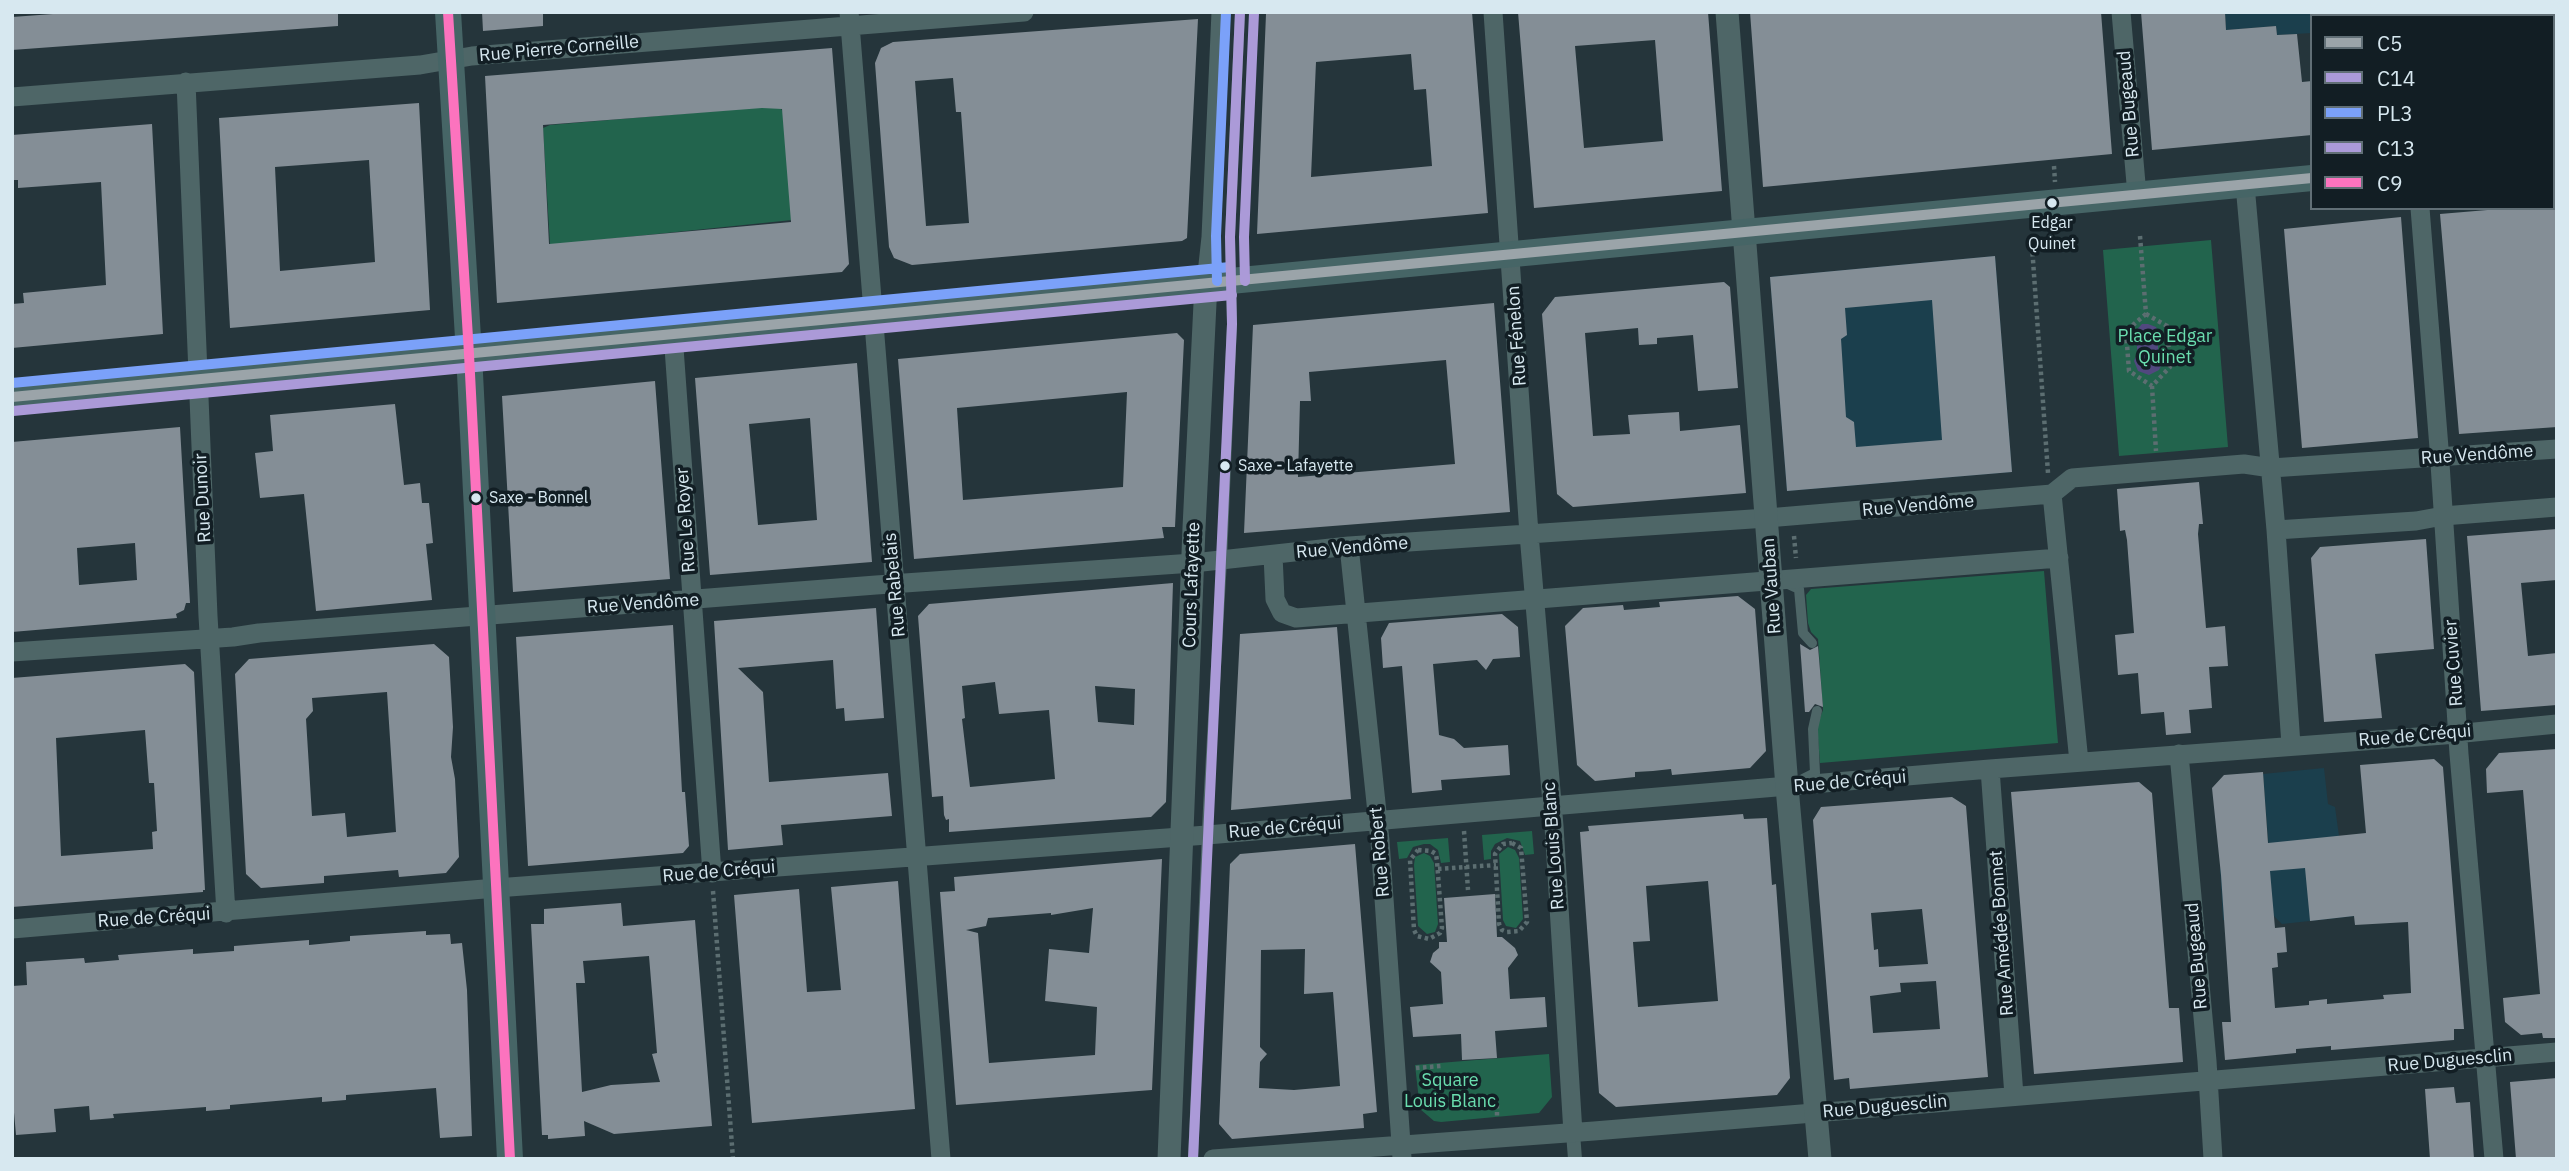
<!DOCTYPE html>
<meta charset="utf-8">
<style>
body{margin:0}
#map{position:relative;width:2569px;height:1171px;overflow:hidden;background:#25353b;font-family:"IBM Plex Sans",sans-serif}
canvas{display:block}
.frame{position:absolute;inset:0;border:14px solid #d7e8f0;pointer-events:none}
.legend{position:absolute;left:2310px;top:14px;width:245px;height:196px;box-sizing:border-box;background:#121e24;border:2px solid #616f76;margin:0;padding:9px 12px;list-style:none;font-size:21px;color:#d7e8f0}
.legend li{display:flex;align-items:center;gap:14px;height:35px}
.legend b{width:35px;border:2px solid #616f76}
</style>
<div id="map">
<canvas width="2569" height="1171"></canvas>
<div class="frame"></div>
<ul class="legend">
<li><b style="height:9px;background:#9ba4a9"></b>C5</li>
<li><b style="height:9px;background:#ab9ad8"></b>C14</li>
<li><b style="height:9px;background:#7ba1f9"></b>PL3</li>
<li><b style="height:9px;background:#ab9ad8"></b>C13</li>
<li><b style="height:9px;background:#fc73be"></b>C9</li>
</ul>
</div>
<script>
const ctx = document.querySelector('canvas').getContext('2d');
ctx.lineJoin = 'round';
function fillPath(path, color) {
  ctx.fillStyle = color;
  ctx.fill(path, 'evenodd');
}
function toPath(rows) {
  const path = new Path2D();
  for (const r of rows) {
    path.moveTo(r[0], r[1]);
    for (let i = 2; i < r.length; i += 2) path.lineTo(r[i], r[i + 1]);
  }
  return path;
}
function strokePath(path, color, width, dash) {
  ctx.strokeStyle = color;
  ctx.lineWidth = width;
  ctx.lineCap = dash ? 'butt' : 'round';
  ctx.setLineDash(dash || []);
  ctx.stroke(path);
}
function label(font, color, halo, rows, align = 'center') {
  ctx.font = font + ' "IBM Plex Sans",sans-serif';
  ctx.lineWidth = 7;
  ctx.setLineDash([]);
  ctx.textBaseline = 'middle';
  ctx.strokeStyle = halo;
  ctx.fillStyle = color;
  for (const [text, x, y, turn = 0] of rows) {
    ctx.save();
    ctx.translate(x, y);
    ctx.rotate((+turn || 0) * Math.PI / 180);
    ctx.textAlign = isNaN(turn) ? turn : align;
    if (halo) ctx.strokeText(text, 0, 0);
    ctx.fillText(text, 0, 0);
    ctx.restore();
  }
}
const built = toPath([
 [2225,12,2332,12,2333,16,2312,16,2312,33,2277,35,2276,26,2226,30],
 [1995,256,2012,472,1787,491,1770,277],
 [2324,768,2328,804,2335,807,2339,836,2374,914,2282,924,2273,915,2223,920,2220,868,2270,864,2263,774]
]);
const green = toPath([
 [778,104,783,112,792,220,550,245,543,128,550,125,763,107],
 [2211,240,2228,447,2119,456,2103,250],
 [2044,571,2058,743,1820,763,1817,726,1823,710,1818,639,1811,632,1808,623,1806,595,1811,589],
 [1532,831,1534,854,1525,855,1520,841,1507,838,1495,844,1491,851,1491,859,1484,860,1482,835],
 [1448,838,1450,862,1441,863,1438,850,1430,844,1424,844,1413,847,1407,858,1399,859,1397,842],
 [1508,847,1515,850,1519,858,1523,919,1516,928,1506,926,1503,920,1499,854],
 [1424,853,1430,856,1434,863,1438,924,1435,932,1427,934,1418,926,1414,865,1415,857],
 [1549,1054,1552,1097,1539,1113,1441,1122,1434,1121,1420,1109,1415,1065]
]);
const water = toPath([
 [2142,324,2148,324,2156,327,2161,338,2158,345,2158,352,2162,357,2163,362,2159,370,2149,375,2138,371,2134,361,2137,354,2137,346,2132,342,2132,335]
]);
const building = toPath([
 [80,12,338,12,338,26,12,50,12,17],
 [482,12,543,12,543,26,483,31],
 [1283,12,1472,12,1488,213,1257,234,1266,14],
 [1411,54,1414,90,1426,89,1432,166,1311,177,1316,62],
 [1518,12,1708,12,1722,191,1534,208],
 [1655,40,1663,141,1584,148,1575,46],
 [1750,12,2101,12,2112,154,1763,187],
 [2141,12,2225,12,2226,30,2276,26,2277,35,2297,34,2302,82,2312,81,2312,135,2152,150],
 [1198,19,1187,238,1182,241,912,265,894,258,889,247,875,63,881,48,893,42],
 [953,78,956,112,961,112,969,223,926,226,915,81],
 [832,48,849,264,842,272,497,303,485,76],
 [762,108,782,109,791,222,549,244,543,125],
 [419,103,430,310,230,328,219,118],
 [369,160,375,262,280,271,275,167],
 [152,124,163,334,12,348,12,304,24,303,23,293,106,285,101,182,18,188,18,180,12,180,12,135],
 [2511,208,2557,208,2557,427,2459,434,2440,214],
 [2401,217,2418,438,2302,448,2284,229],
 [1995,256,2012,472,1787,491,1770,277],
 [1932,300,1942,440,1856,447,1854,422,1846,417,1841,339,1847,335,1845,308],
 [1724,282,1730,287,1738,388,1698,391,1693,335,1657,338,1657,344,1639,345,1638,328,1585,333,1593,436,1630,434,1628,415,1679,412,1680,431,1740,425,1746,493,1573,507,1557,494,1542,314,1555,297],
 [1494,303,1510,512,1244,533,1253,325],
 [1446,360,1455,464,1298,477,1300,401,1311,401,1309,372],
 [1177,333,1184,340,1175,527,1162,527,1164,538,914,559,898,359],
 [1127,392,1123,487,963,500,957,408],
 [857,363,872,562,710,575,695,378],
 [810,418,817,520,758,525,749,424],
 [655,381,670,579,513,592,502,396],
 [395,404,404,485,420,483,422,503,429,503,433,543,426,544,432,600,316,611,304,494,260,498,255,453,273,451,270,415],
 [180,427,190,603,186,603,184,610,176,614,177,618,12,632,12,442],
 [135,543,137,580,79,585,77,548],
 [2199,482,2203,524,2199,524,2198,534,2206,628,2225,626,2228,666,2209,667,2212,708,2189,710,2191,733,2166,735,2164,712,2141,714,2138,673,2118,675,2115,635,2134,633,2127,540,2125,530,2120,531,2117,489],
 [2557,529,2557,580,2521,583,2528,656,2557,653,2557,705,2481,711,2467,536],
 [2426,539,2434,649,2375,654,2382,718,2324,722,2311,558,2320,547],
 [1173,583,1166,802,1151,817,949,832,949,819,946,820,944,815,943,796,932,797,918,616,929,604],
 [995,682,999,714,1049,710,1055,779,970,787,962,719,965,718,962,686],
 [1095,686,1135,689,1134,725,1098,722],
 [1738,596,1755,609,1766,751,1750,768,1672,775,1671,769,1653,771,1635,772,1635,777,1595,781,1577,765,1565,626,1583,608,1623,605,1624,610,1660,607,1659,602],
 [876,608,884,718,845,721,844,708,836,709,833,660,738,668,763,692,769,782,888,773,892,816,781,825,783,845,728,850,714,621],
 [1502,614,1518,627,1520,657,1493,659,1486,670,1477,660,1433,664,1439,735,1454,739,1464,748,1508,745,1510,775,1441,780,1442,790,1412,793,1402,666,1383,668,1381,638,1389,623],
 [673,625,682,792,685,792,689,846,683,853,528,866,516,637],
 [1337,627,1351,799,1231,810,1240,634],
 [434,644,449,657,453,727,451,757,455,779,459,857,446,873,399,877,398,870,324,876,324,883,261,888,246,874,235,674,249,659],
 [387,692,396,832,347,837,345,813,312,816,306,719,313,711,312,698],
 [1800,644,1810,650,1818,646,1823,707,1815,704,1809,712,1805,712],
 [185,664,194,672,205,890,203,890,203,892,12,907,12,678],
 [145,730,149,783,154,783,157,831,152,832,153,849,61,856,56,738],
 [2557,749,2557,1038,2543,1038,2542,1033,2521,1035,2505,1022,2503,998,2540,994,2523,790,2487,793,2486,769,2499,753],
 [2434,759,2443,767,2464,1029,2454,1029,2454,1040,2331,1050,2331,1046,2296,1049,2296,1053,2225,1060,2222,1022,2231,1022,2221,875,2212,788,2224,775,2263,772,2268,843,2366,833,2360,765],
 [2305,868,2310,921,2354,916,2355,925,2408,922,2411,993,2383,995,2384,999,2327,1004,2327,999,2309,1001,2309,1005,2275,1008,2272,968,2278,967,2277,953,2287,952,2285,927,2275,928,2270,871],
 [2139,782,2152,793,2169,1008,2179,1008,2183,1062,2034,1074,2011,792],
 [1952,797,1966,806,1988,1077,1850,1089,1849,1078,1834,1080,1813,820,1821,807],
 [1922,909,1928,964,1879,967,1878,949,1874,950,1871,913],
 [1936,981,1940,1029,1873,1033,1870,996,1901,992,1900,983],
 [1743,814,1744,819,1767,818,1772,885,1776,884,1790,1078,1777,1095,1616,1107,1599,1093,1580,832,1589,831,1588,826],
 [1708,881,1718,1001,1638,1007,1633,942,1650,941,1646,886],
 [1355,844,1377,1112,1363,1114,1364,1128,1232,1139,1219,1124,1230,864,1240,854],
 [1305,949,1304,994,1333,992,1340,1086,1294,1090,1259,1088,1260,1062,1267,1054,1260,1047,1261,950],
 [1162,859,1152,1090,956,1105,940,892,955,891,954,877],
 [1093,908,1089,953,1049,949,1045,1001,1097,1007,1095,1055,989,1063,978,933,966,930,986,926,988,918,1051,913,1051,915],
 [898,881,915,1109,752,1123,734,895,799,889,807,992,841,990,831,887],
 [1495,894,1497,937,1502,937,1515,948,1518,955,1508,968,1510,999,1545,997,1547,1027,1495,1031,1497,1058,1462,1060,1461,1034,1413,1037,1410,1007,1443,1004,1441,972,1430,962,1433,953,1439,948,1439,942,1447,942,1444,898],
 [621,903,623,926,695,920,712,1126,614,1134,584,1121,585,1136,548,1139,548,1135,542,1135,531,924,544,924,544,909],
 [649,956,657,1053,652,1054,660,1082,611,1085,582,1092,576,983,585,983,583,961],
 [426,931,426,935,450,934,451,944,462,943,467,990,472,1136,440,1138,436,1088,346,1095,346,1100,322,1102,322,1097,230,1105,230,1109,206,1111,206,1107,113,1114,114,1118,90,1120,89,1106,54,1109,56,1132,16,1135,12,1090,12,986,27,985,26,962,84,958,85,963,119,960,118,955,193,949,193,954,234,951,234,946,309,940,309,945,350,941,350,936],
 [2557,1078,2557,1159,2516,1159,2510,1082],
 [2454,1087,2456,1103,2470,1102,2474,1159,2430,1159,2425,1089]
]);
const path = toPath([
 [2054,166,2055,182],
 [2140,236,2146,314],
 [2032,246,2048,473],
 [2146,314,2167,326,2170,367,2152,386,2156,451],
 [2146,314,2126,331,2129,371,2152,386],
 [1794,536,1796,558],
 [1464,831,1468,890],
 [1512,843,1521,848,1527,922,1519,931,1507,932,1502,930,1499,924,1495,854,1503,844,1512,843],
 [1418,850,1431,851,1436,854,1437,861,1442,928,1440,933,1429,939,1417,936,1414,930,1410,860,1418,850],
 [1438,869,1496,865],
 [713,891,733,1159],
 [1416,1068,1441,1066],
 [1497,1105,1497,1118]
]);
const service = toPath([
 [1788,584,1799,589,1803,633,1812,643],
 [1803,779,1815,773,1813,729,1817,711],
 [1193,1159,1208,808,1222,560,1232,324,1230,237,1240,12]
]);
const pedestrian = toPath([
 [1573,1133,1575,1159]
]);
const minor = toPath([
 [849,12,941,1159],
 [1493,12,1529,534,1554,826,1573,1133],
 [2121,12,2137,195],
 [2405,12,2405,16],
 [186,82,208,616,226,913],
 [12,97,420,65,472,56,1024,12],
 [2245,185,2276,530,2291,745],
 [2420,208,2439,448,2459,754,2494,1159],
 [1206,283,1211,237,1221,12],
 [673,334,712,873],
 [2052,494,2079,762],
 [2276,530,2416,521,2443,516,2557,507],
 [1349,546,1380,841,1402,1158],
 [1273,555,1275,599,1282,613,1296,618,2059,558],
 [12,652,233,637,259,633,876,585,1193,563,1349,546,1767,518,2016,497,2052,494,2072,478,2244,464,2271,468,2557,449],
 [2179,754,2207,1061,2213,1159],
 [1990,769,2014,1096],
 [12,929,496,888,1207,835,1990,769,2444,735,2557,724],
 [1213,1159,1594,1131,2557,1052]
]);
const tertiary = toPath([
 [1727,12,1787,787,1820,1159],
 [1169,1159,1194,528,1206,283]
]);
const secondary = toPath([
 [448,12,469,354,510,1159],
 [2553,156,2557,155],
 [12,397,2312,178]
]);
const bus1 = toPath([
 [12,397,2312,178]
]);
const bus2 = toPath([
 [1245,281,1244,237,1254,13],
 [13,411,1232,295]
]);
const bus3 = toPath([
 [1217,281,1216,236,1226,12],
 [12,383,1230,267]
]);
const bus4 = toPath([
 [1193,1159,1232,324,1230,237,1240,12]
]);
const bus5 = toPath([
 [448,12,469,354,510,1159]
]);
const markers = [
 [2052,203,6,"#d7e8f0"],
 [1225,466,6,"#d7e8f0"],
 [476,498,6,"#d7e8f0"]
];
const busNames = [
 ["Edgar",2052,223,"center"],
 ["Quinet",2052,244,"center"],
 ["Saxe - Lafayette",1238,466],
 ["Saxe - Bonnel",489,498]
];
const streetNames = [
 ["Rue Pierre Corneille",559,49,-5],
 ["Rue Bugeaud",2129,104,-95],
 ["Rue Fénelon",1517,336,-94],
 ["Rue Vendôme",2477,455,-4],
 ["Rue Dunoir",203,498,-93],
 ["Rue Vendôme",1918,506,-5],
 ["Rue Le Royer",686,520,-94],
 ["Rue Vendôme",1352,548,-5],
 ["Rue Rabelais",895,585,-95],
 ["Cours Lafayette",1192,585,-88],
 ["Rue Vauban",1772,586,-94],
 ["Rue Vendôme",643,604,-4],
 ["Rue Cuvier",2454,663,-94],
 ["Rue de Créqui",2415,736,-5],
 ["Rue de Créqui",1850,782,-5],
 ["Rue de Créqui",1285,828,-5],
 ["Rue Louis Blanc",1554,846,-94],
 ["Rue Robert",1380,852,-95],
 ["Rue de Créqui",719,872,-5],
 ["Rue de Créqui",154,918,-4],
 ["Rue Amédée Bonnet",2002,933,-94],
 ["Rue Bugeaud",2197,956,-95],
 ["Rue Duguesclin",2450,1061,-5],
 ["Rue Duguesclin",1885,1107,-5]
];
const parkNames = [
 ["Place Edgar",2165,337],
 ["Quinet",2165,358],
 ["Square",1450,1081],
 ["Louis Blanc",1450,1102]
];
fillPath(built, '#1b3f4d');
fillPath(green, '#22644d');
fillPath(water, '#51487f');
fillPath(building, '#848e96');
strokePath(path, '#5c6e71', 4.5, [3.5, 3.5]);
strokePath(service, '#4e6667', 10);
strokePath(pedestrian, '#4e6667', 14);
strokePath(minor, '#4e6667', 19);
strokePath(tertiary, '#4e6667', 23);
strokePath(secondary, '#466566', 26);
strokePath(bus1, '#9ba4a9', 10);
strokePath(bus2, '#ab9ad8', 10);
strokePath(bus3, '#7ba1f9', 10);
strokePath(bus4, '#ab9ad8', 10);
strokePath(bus5, '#fc73be', 10);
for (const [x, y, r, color] of markers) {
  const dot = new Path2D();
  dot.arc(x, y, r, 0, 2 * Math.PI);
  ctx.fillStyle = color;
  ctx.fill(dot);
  strokePath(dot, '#121e24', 2.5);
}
label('16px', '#d7e8f0', '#121e24', busNames, 'left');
label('18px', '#d7e8f0', '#121e24', streetNames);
label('18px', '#6adeaf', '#121e24', parkNames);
</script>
